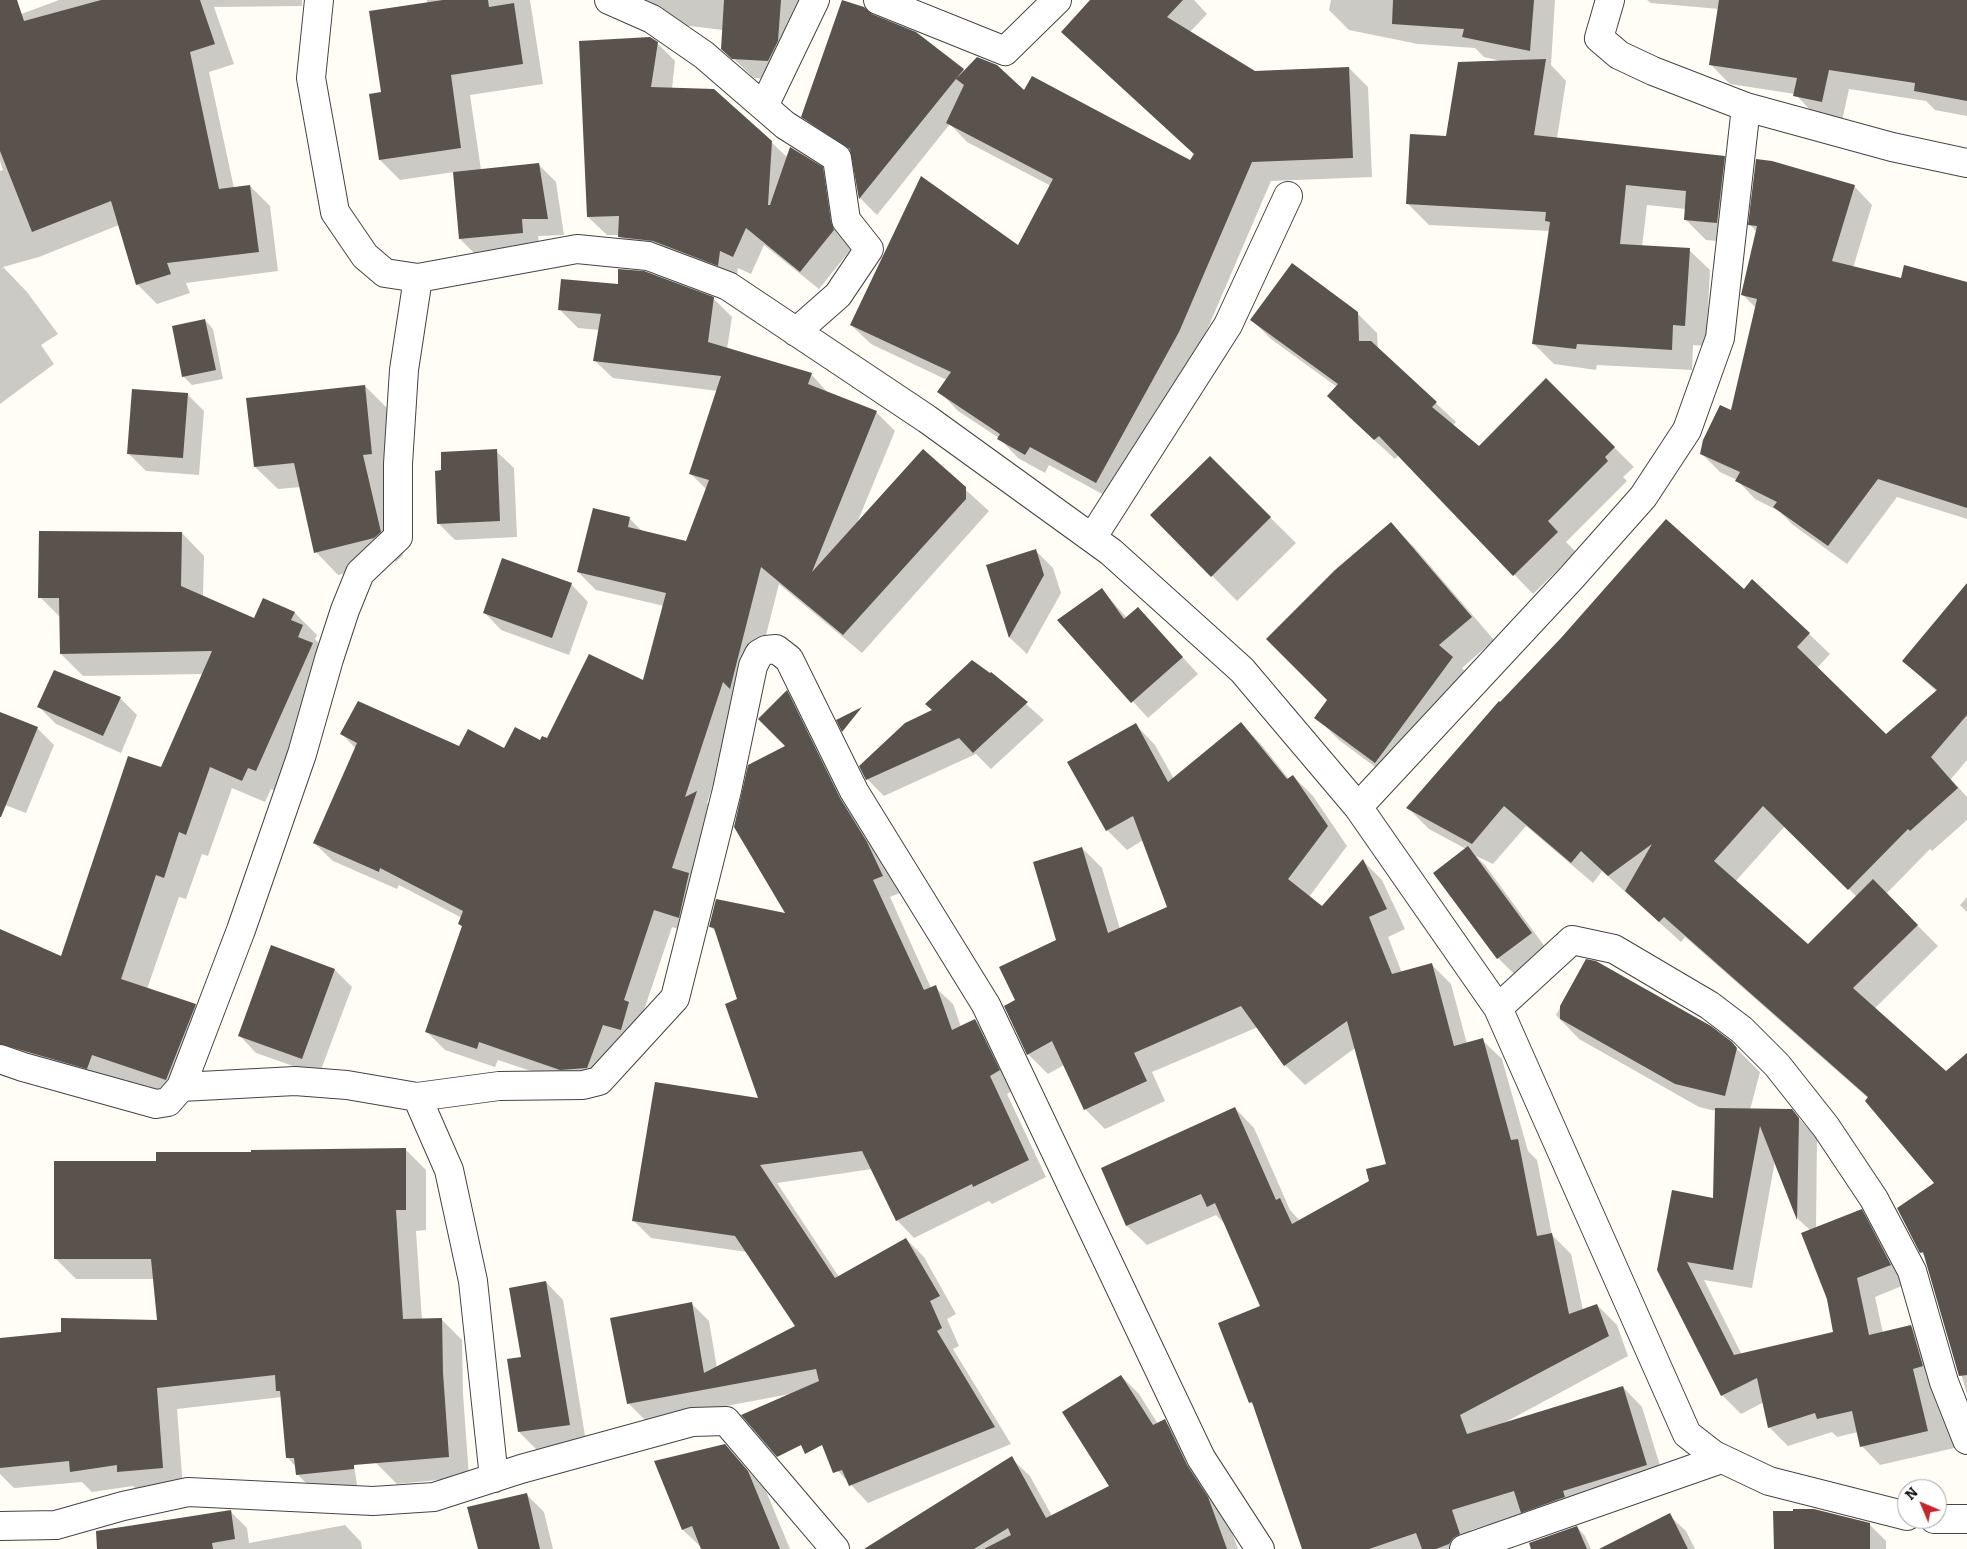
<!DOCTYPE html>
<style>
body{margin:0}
#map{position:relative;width:1967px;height:1549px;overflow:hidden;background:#fffdf5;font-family:Bitter,serif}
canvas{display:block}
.north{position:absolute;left:1897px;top:1479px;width:50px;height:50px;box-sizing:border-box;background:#fff;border:1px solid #a0a0a0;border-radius:50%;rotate:315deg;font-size:14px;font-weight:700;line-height:20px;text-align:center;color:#111}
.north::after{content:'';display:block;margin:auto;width:18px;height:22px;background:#c4262e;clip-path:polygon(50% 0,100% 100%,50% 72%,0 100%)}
</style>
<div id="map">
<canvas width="1967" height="1549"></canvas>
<div class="north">N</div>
</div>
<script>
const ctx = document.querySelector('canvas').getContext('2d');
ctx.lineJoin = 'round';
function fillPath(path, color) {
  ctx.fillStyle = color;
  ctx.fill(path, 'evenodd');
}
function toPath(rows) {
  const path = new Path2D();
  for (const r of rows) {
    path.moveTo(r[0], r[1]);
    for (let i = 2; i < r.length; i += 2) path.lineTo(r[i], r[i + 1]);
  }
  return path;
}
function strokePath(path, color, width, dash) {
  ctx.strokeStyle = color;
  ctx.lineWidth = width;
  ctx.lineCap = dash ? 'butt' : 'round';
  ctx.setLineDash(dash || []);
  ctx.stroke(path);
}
const shadow = toPath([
 [59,0,302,0,302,6,214,7,234,64,209,72,234,188,250,186,270,206,278,271,186,283,190,293,157,304,137,284,119,225,39,257,3,267,27,292,58,334,41,345,54,364,0,404,0,171,3,170,0,161,0,22],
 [427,0,530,0,543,84,470,95,481,170,539,165,556,182,564,235,538,236,540,250,477,256,460,239,454,172,400,180,380,160,383,93,427,4],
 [646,0,802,0,789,80,754,78,722,48,723,30,681,25,663,17],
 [1092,0,1194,0,1207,14,1190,32,1255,72,1349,68,1368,87,1372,177,1271,181,1198,351,1115,501,1049,465,1045,473,1018,458,999,438,958,411,939,391,947,380,871,344,851,325,1018,246,1051,186,967,142,950,124,877,215,860,198,852,155,820,134,803,116,871,16,965,71,1024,92,1190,162,1195,155,1062,32],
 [1331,0,1555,0,1551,65,1566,81,1557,138,1724,157,1745,178,1738,243,1706,240,1686,220,1686,209,1647,205,1642,247,1689,250,1710,270,1706,346,1693,345,1692,370,1597,365,1596,370,1554,364,1534,344,1550,231,1429,225,1408,204,1447,137,1501,61,1484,57,1475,48,1418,44,1349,30,1329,10],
 [1647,0,1967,0,1967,116,1935,110,1926,101,1849,89,1842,121,1815,115,1795,94,1730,84,1710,64,1719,9,1651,3],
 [657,43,675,61,672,89,771,142,788,158,822,168,840,187,851,249,819,289,764,245,751,274,738,268,736,283,638,255,620,235,607,235,588,217],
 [1854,186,1872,205,1853,268,1901,279,1967,284,1967,519,1897,497,1847,564,1793,525,1779,511,1755,499,1737,480,1720,472,1701,453,1731,412,1756,308,1742,294,1757,232,1750,225],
 [713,298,732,317,727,349,811,374,829,394,877,413,895,431,857,523,923,451,989,511,862,653,779,584,748,706,741,699,707,803,715,810,697,935,672,927,642,1016,579,1087,498,1060,495,1067,445,1050,427,1032,463,927,460,924,462,918,399,885,397,889,333,861,314,843,356,749,342,734,460,748,505,750,548,740,644,682,664,606,596,590,578,572,629,518,643,532,687,542,707,490,690,473,718,391,613,378,594,360,600,330,578,328,559,309],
 [1357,313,1377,333,1378,349,1456,422,1452,426,1479,448,1546,380,1634,467,1623,477,1627,481,1566,542,1576,552,1533,594,1399,455,1395,459,1348,416,1337,387,1271,339,1252,320],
 [205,320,213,329,223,379,192,385,183,376],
 [365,386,388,409,395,476,385,477,403,555,397,561,338,575,316,552,301,487,278,489,255,467],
 [187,394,204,411,199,475,146,471,129,454],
 [496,451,514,468,517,537,455,540,438,523,442,471],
 [1210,458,1296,543,1237,601,1152,515],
 [1391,524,1414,547,1494,640,1462,668,1474,681,1398,784,1339,740,1316,717,1329,700],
 [182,533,204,556,203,597,255,619,264,599,295,613,317,635,315,639,324,649,278,792,271,789,265,802,232,788,208,856,202,854,186,899,179,897,147,989,195,1005,218,1027,188,1102,114,1077,110,1090,0,1060,0,931,62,957,162,768,204,674,83,676,61,654,61,618,40,597],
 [1036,551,1053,568,1061,593,1027,654,1010,638,987,566],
 [571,584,588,602,569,655,501,630,484,612],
 [1102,590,1127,618,1138,608,1198,674,1148,718,1059,620],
 [1744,590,1809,634,1830,654,1817,668,1886,736,1937,692,1904,661,1967,600,1967,760,1951,779,1967,797,1967,820,1932,851,1930,849,1886,894,1938,946,1874,1009,1946,1072,1967,1055,1967,1394,1926,1257,1921,1252,1936,1184,1868,1098,1685,937,1681,942,1602,871,1593,883,1526,826,1493,864,1476,856,1485,865,1548,951,1515,975,1498,958,1466,849,1429,829,1408,808],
 [1785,826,1857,897,1808,946,1735,882],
 [991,673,1044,720,991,769,976,754,884,796,867,779,934,710],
 [787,691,804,709,885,861,900,893,890,897,931,988,935,987,953,1004,961,1027,975,1020,993,1038,1016,1088,1007,1094,1046,1177,992,1204,989,1201,914,1238,897,1220,872,1169,777,1183,839,1277,906,1239,924,1257,956,1314,947,1319,959,1346,953,1349,1011,1444,868,1503,838,1471,790,1394,646,1421,628,1403,692,1304,709,1321,717,1368,797,1327,747,1252,651,1238,633,1220,760,1100,739,1000,717,933,710,926,788,914],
 [120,698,137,715,121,753,56,724,39,707],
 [0,713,37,728,54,745,26,813,0,803],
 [1241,724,1260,743,1289,779,1293,776,1313,796,1347,846,1309,897,1322,908,1363,861,1382,880,1405,929,1388,937,1402,973,1432,965,1451,984,1467,1044,1482,1040,1502,1059,1528,1151,1537,1160,1552,1235,1571,1254,1583,1310,1597,1305,1617,1325,1628,1356,1502,1424,1623,1387,1642,1407,1666,1485,1524,1514,1471,1530,1477,1549,1310,1549,1255,1407,1251,1403,1219,1324,1262,1307,1226,1225,1216,1215,1147,1245,1127,1226,1102,1169,1235,1108,1254,1128,1290,1210,1300,1221,1370,1181,1387,1165,1355,1048,1305,1085,1285,1065,1258,1027,1152,1072,1165,1101,1105,1129,1085,1109,1064,1065,1048,1074,1028,1054,1005,1006,1016,1001,1058,941,1082,848,1102,868,1120,929,1169,907,1143,840,1127,850,1107,830,1136,725,1155,745,1174,779],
 [1967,897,1967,912,1960,905],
 [272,947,335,970,352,987,319,1075,256,1053,239,1035],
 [1587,960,1737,1049,1760,1072,1750,1110,1791,1110,1817,1138,1816,1228,1861,1211,1880,1229,1909,1283,1875,1297,1883,1333,1911,1326,1930,1345,1963,1446,1880,1465,1862,1446,1858,1432,1837,1437,1832,1432,1788,1446,1769,1427,1764,1402,1741,1414,1722,1395,1658,1269,1714,1199,1716,1111,1699,1107,1579,1039,1556,1015],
 [1775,1161,1798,1219,1810,1230,1835,1333,1742,1355,1704,1280,1752,1288],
 [405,1149,426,1170,426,1230,416,1231,422,1320,441,1319,462,1340,463,1394,469,1477,397,1484,376,1463,352,1452,358,1491,318,1495,297,1474,296,1467,288,1458,282,1397,177,1409,183,1488,139,1492,133,1486,92,1492,82,1482,14,1488,0,1474,0,1339,158,1321,154,1279,76,1279,55,1258,157,1162,252,1153],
 [546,1282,563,1300,586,1442,537,1450,520,1433,508,1360,522,1358],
 [1121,1376,1139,1394,1158,1424,1165,1421,1183,1439,1226,1517,1238,1549,886,1549,1011,1458,1030,1476,1052,1516,1110,1487],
 [725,1445,766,1491,790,1549,703,1549,683,1530,655,1462],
 [526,1494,544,1512,553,1549,479,1549],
 [230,1511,247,1528,249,1543,345,1525,361,1542,362,1549,117,1549,113,1530,166,1520,168,1521],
 [1669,1515,1686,1531,1695,1549,1624,1549],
 [1869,1524,1886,1541,1886,1549,1775,1549],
 [1577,1527,1585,1536,1591,1549,1532,1549]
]);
const building = toPath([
 [0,0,17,0,24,21,101,0,200,0,215,44,190,52,219,189,250,185,259,252,167,263,171,274,136,285,111,201,32,232,0,151],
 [443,0,488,0,489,7,514,3,523,64,451,75,461,148,379,160,369,94,381,92,369,11],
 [724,0,781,0,778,41,768,61,732,59,721,49],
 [842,0,864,7,872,14,916,32,964,69,859,199,850,149,801,117],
 [1090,0,1183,0,1167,17,1255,71,1349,67,1353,158,1252,162,1179,332,1096,483,1030,447,1025,455,997,439,1000,434,937,392,951,372,850,325,921,176,1018,245,1053,179,946,123,964,85,956,79,977,57,997,65,1024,90,1032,76,1190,160,1194,154,1061,32],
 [1393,0,1534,0,1530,51,1462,37,1464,29,1392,24],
 [1719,0,1967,0,1967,101,1914,91,1915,83,1829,70,1822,102,1793,96,1797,78,1709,65],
 [650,37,658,42,651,87,714,89,772,141,768,205,770,205,790,147,823,167,831,222,834,230,800,272,746,228,733,257,720,251,718,266,653,241,618,237,619,216,587,217,579,41],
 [1546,59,1534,135,1725,156,1717,223,1684,220,1686,191,1626,185,1620,244,1690,248,1685,326,1673,325,1672,350,1577,344,1576,349,1532,344,1550,222,1545,221,1546,212,1406,204,1410,134,1446,136,1458,62],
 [1756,159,1772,161,1855,185,1832,261,1901,278,1904,265,1967,282,1967,508,1878,479,1828,546,1773,507,1777,502,1735,481,1740,472,1700,454,1703,440,1720,405,1731,410,1757,299,1741,295,1757,226,1748,225],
 [539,163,548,219,522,219,523,233,459,239,453,172],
 [1292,263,1358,312,1359,341,1371,341,1437,402,1432,407,1479,446,1546,378,1615,447,1605,457,1608,461,1548,521,1558,532,1513,576,1379,436,1374,440,1327,396,1338,384,1250,320],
 [618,269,644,271,714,297,708,342,812,373,808,384,877,411,812,572,923,449,966,487,966,499,843,635,761,567,730,689,723,682,685,797,697,791,672,868,689,873,679,918,654,910,624,1000,629,1002,621,1030,603,1025,587,1068,560,1070,479,1042,477,1049,425,1032,462,926,458,924,463,911,380,868,379,872,313,843,357,743,340,734,358,701,459,746,468,729,504,748,515,727,540,740,542,736,547,738,589,654,643,680,666,593,577,572,593,508,630,517,628,527,686,541,709,480,689,474,721,376,593,361,601,314,558,310,561,279,618,284],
 [205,319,216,370,182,377,172,326],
 [365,385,372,454,363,455,381,532,374,538,314,553,294,463,254,467,246,398],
 [132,389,188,393,183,458,127,454],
 [497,449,500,521,437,524,435,471,441,470,441,452],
 [1210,456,1271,517,1211,577,1150,515],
 [1666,519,1744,589,1752,579,1810,633,1797,647,1886,734,1937,690,1902,661,1967,583,1967,715,1931,757,1958,788,1910,831,1908,829,1848,890,1763,806,1714,861,1808,944,1873,879,1918,925,1853,988,1946,1071,1967,1053,1967,1375,1959,1376,1923,1252,1920,1253,1897,1208,1934,1183,1865,1101,1868,1097,1664,917,1659,922,1625,891,1652,844,1608,876,1581,851,1571,863,1504,806,1472,844,1406,808,1499,701,1500,702,1561,638],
 [1391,522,1472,617,1439,645,1453,657,1375,763,1314,718,1327,700,1266,639,1335,570],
 [39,531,182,532,181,586,254,618,263,598,295,612,291,620,303,625,298,637,313,643,256,771,248,768,242,781,210,767,186,835,179,832,164,878,156,875,121,979,196,1004,166,1080,92,1055,87,1069,0,1044,0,929,61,956,128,756,161,767,212,651,60,654,59,598,38,598],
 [1036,549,1044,575,1009,638,986,565],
 [502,558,572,583,552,638,483,613],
 [1102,588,1124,619,1138,607,1183,657,1131,703,1057,620],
 [972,660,990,673,991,672,1028,702,973,753,959,738,866,780,859,766,905,723,932,710,925,704],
 [54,670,121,697,103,736,37,707],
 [787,690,840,798,867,842,883,876,873,880,924,990,936,985,952,1030,975,1019,1000,1070,990,1076,1029,1160,973,1187,972,1184,896,1221,862,1151,760,1165,835,1278,906,1238,940,1296,930,1301,942,1328,937,1331,995,1427,849,1486,842,1470,833,1473,822,1445,805,1454,801,1445,777,1457,741,1415,819,1381,816,1369,627,1404,610,1318,692,1302,704,1373,795,1326,735,1236,632,1221,655,1082,758,1098,725,1004,737,999,714,928,709,927,716,899,785,913,734,827,748,765,785,746,758,719],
 [862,707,842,732,836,720],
 [0,712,38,727,1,817,0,817],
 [1241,722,1287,779,1293,775,1328,826,1288,879,1322,906,1363,859,1387,909,1369,917,1392,974,1432,963,1454,1046,1483,1038,1511,1140,1518,1139,1537,1236,1552,1233,1569,1314,1597,1304,1609,1336,1460,1415,1467,1434,1623,1386,1647,1465,1563,1491,1565,1497,1521,1513,1514,1491,1452,1510,1460,1534,1453,1538,1449,1544,1436,1549,1422,1549,1416,1533,1369,1549,1302,1549,1252,1402,1249,1403,1218,1323,1260,1306,1215,1203,1207,1207,1201,1194,1126,1226,1101,1168,1235,1107,1276,1200,1280,1198,1292,1224,1369,1181,1366,1169,1386,1164,1347,1021,1284,1066,1241,1006,1134,1053,1147,1081,1084,1110,1052,1041,1027,1055,1004,1006,1015,1000,999,967,1056,940,1033,862,1082,847,1108,933,1167,907,1133,816,1106,831,1067,762,1136,723,1168,782],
 [1468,846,1532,933,1497,959,1433,873],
 [271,945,335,969,302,1059,238,1036],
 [1586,959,1596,961,1711,1026,1732,1042,1737,1048,1725,1096,1675,1084,1560,1019,1560,1006],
 [1715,1108,1792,1109,1799,1118,1797,1220,1760,1126,1733,1270,1687,1262,1734,1355,1833,1332,1827,1299,1801,1233,1862,1209,1891,1265,1857,1278,1869,1335,1911,1325,1923,1366,1913,1369,1928,1431,1860,1447,1852,1411,1817,1419,1815,1413,1768,1428,1757,1378,1721,1396,1657,1270,1672,1190,1713,1198],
 [406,1148,406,1210,396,1210,403,1319,442,1318,443,1373,449,1457,354,1465,354,1469,296,1475,294,1458,286,1458,280,1391,276,1391,275,1375,157,1388,163,1468,117,1472,117,1465,70,1472,69,1461,0,1468,0,1338,61,1332,61,1318,157,1320,151,1259,54,1259,54,1161,156,1161,156,1152,251,1152,251,1150],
 [546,1281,570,1425,518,1432,507,1359,521,1357,509,1288],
 [1121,1375,1153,1425,1165,1419,1187,1465,1208,1497,1227,1549,984,1549,1011,1535,1008,1528,974,1549,864,1549,1012,1456,1046,1518,1109,1486,1062,1412],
 [725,1444,748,1471,780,1549,701,1549,692,1526,682,1530,654,1461],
 [527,1493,540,1549,478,1549,467,1507],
 [1793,1509,1814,1509,1870,1523,1870,1549,1774,1549,1773,1511,1793,1511],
 [231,1510,235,1539,212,1543,213,1549,97,1549,96,1531],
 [1670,1513,1688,1549,1599,1549],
 [1577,1526,1587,1549,1531,1549,1529,1543]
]);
const minor = toPath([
 [319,0,311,78,335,212,365,256,385,273,418,278,577,249,648,256,728,286,927,419,1111,552,1242,670,1358,807,1498,1008,1687,1434,1714,1455,1769,1481,1907,1516],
 [609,0,652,19,704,55,785,125,837,158,846,220,869,249,838,295,796,332],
 [878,0,1005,51,1057,0],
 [1610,0,1599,38,1619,55,1653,71,1746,107,1892,147,1967,163],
 [764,106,815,0],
 [1092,538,1228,325,1288,196],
 [1358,807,1572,577,1643,497,1687,430,1720,338,1746,107],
 [1498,1008,1572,940,1614,949,1709,1005,1742,1030,1777,1065,1826,1127,1874,1199,1912,1271,1944,1382,1967,1440],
 [0,1059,23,1067,156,1104,168,1102,181,1087,241,930,302,754,329,659,345,610,360,573,398,537,398,464,404,370,418,278],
 [181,1087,295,1081,347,1085,417,1097,499,1086,583,1085,599,1081,675,998,727,790,753,666,759,654,766,650,776,649,789,659,854,791,986,1005,1201,1458,1260,1549],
 [417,1097,449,1170,473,1281,494,1478],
 [1934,1519,1967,1519],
 [0,1526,56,1525,123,1506,188,1492,373,1501,434,1497,521,1469,692,1422,726,1421,835,1549],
 [1464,1549,1721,1459]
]);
fillPath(shadow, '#0003');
fillPath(building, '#5a524d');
strokePath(minor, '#444', 30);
strokePath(minor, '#fff', 28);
</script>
